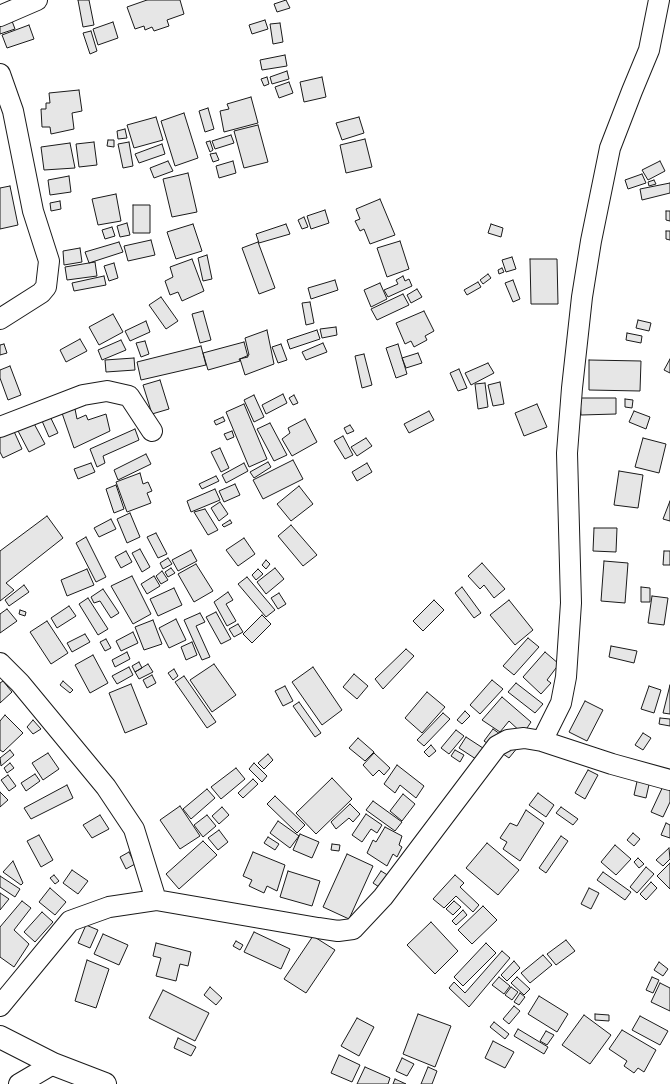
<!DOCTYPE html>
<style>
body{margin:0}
canvas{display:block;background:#fff}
</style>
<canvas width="670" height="1084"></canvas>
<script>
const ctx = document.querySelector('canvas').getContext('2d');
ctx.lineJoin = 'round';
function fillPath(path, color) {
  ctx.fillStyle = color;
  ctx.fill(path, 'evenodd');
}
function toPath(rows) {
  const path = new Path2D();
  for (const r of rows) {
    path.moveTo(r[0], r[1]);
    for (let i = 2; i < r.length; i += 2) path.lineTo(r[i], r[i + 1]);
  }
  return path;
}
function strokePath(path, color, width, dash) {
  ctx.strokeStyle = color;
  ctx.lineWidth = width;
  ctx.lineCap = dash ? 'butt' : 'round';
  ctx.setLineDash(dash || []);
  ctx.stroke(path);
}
const building = toPath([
 [78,0,89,0,94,25,83,27,78,0],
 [147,0,180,0,184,14,167,20,169,26,154,31,152,27,145,30,144,26,135,29,127,7,147,0],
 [286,0,290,8,277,12,274,4,286,0],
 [265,20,268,29,252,34,249,25,265,20],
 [12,21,15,29,0,34,0,26,12,21],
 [113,22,118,38,98,45,93,29,113,22],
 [280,23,283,42,273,44,270,24,280,23],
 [29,25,34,39,7,48,2,35,29,25],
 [91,31,97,51,90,54,83,33,91,31],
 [285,55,287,66,262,70,260,60,285,55],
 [287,71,289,79,272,84,270,77,287,71],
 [267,77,269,84,264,86,261,79,267,77],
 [322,77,326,97,304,102,300,82,322,77],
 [289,82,293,93,279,98,275,87,289,82],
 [79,90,82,111,72,113,74,129,51,134,50,127,42,127,41,109,46,109,46,103,50,103,49,93,79,90],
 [251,97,258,123,224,132,220,111,229,109,227,104,251,97],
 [208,108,214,129,205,132,199,111,208,108],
 [184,113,198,158,175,166,161,121,184,113],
 [156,117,163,140,134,148,127,125,156,117],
 [359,117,364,133,342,140,336,123,359,117],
 [258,125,268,162,244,168,234,131,258,125],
 [125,129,127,138,118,139,117,131,125,129],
 [231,135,234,143,215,149,212,141,231,135],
 [365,139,372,167,346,173,340,145,365,139],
 [108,140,114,140,114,147,107,146,108,140],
 [210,141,213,150,210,152,206,142,210,141],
 [94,142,97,165,79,167,76,144,94,142],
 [129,142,133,166,123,168,118,144,129,142],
 [70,143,75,168,44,170,41,147,70,143],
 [162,144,165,154,139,163,135,154,162,144],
 [216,153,219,160,213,162,210,154,216,153],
 [168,161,173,171,154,178,150,168,168,161],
 [233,161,236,173,219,178,216,166,233,161],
 [660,161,665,171,648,180,642,170,660,161],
 [188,173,197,212,172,217,163,179,188,173],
 [642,174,646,183,628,189,625,180,642,174],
 [69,176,71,192,50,195,48,180,69,176],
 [654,180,656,184,649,186,648,182,654,180],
 [670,183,670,193,642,200,640,189,670,183],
 [10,186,18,225,0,229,0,188,10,186],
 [116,194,121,221,98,225,92,199,116,194],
 [380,199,395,235,370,244,364,229,360,231,355,221,360,219,356,209,380,199],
 [60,201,61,209,51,211,50,203,60,201],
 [133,205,150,205,150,233,133,233,133,205],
 [325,210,329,223,311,229,307,216,325,210],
 [666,211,670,211,670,221,666,220,666,211],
 [304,217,308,227,302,229,298,220,304,217],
 [127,223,130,235,120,237,117,226,127,223],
 [193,224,202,251,176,259,167,232,193,224],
 [286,224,290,234,259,243,256,234,286,224],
 [491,224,503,228,501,237,488,233,491,224],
 [112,227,115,236,105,239,102,230,112,227],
 [666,231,670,231,670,240,666,239,666,231],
 [151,240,155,255,128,261,124,246,151,240],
 [400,241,409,269,387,277,377,248,400,241],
 [119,242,123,252,89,263,85,252,119,242],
 [258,242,275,288,259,294,242,248,258,242],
 [80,248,82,262,64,265,63,251,80,248],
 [207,255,212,279,203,281,198,258,207,255],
 [512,257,516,269,506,272,502,260,512,257],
 [192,259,204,291,182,301,178,292,170,295,165,281,173,277,170,267,192,259],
 [530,259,557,259,558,304,531,304,530,259],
 [95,262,97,276,67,280,65,267,95,262],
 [114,263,118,278,109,281,104,266,114,263],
 [502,268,504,272,499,274,498,270,502,268],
 [488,274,491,278,483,284,480,280,488,274],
 [104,276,106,285,74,291,72,283,104,276],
 [403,276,405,281,409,279,412,286,388,297,384,290,398,284,396,280,403,276],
 [335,280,338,290,311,299,308,288,335,280],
 [513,280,520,299,513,302,505,283,513,280],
 [478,282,481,287,467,295,464,290,478,282],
 [380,283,387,299,371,307,364,290,380,283],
 [417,289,422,297,411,303,407,295,417,289],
 [403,294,409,305,377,320,371,309,403,294],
 [161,297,178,321,166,329,149,305,161,297],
 [310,302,314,323,306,325,302,303,310,302],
 [203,311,211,340,200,343,192,314,203,311],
 [424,311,434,331,425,336,427,340,414,347,411,341,405,344,396,323,424,311],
 [113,314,123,332,99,345,89,327,113,314],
 [638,320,651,323,649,331,636,328,638,320],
 [146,321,150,332,130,341,125,331,146,321],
 [336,327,337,335,322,338,320,329,336,327],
 [267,330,274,364,245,375,240,359,249,355,245,338,267,330],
 [317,330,320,339,290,349,287,340,317,330],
 [627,333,642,336,641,343,626,340,627,333],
 [80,339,87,351,66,362,60,350,80,339],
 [121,340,126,350,102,360,98,350,121,340],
 [145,341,149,354,141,357,136,343,145,341],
 [244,342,248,357,239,359,240,361,208,370,203,353,244,342],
 [323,343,327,352,306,360,302,352,323,343],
 [4,344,7,353,0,355,0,345,4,344],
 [281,344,287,360,278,363,272,347,281,344],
 [398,344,407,374,396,378,386,348,398,344],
 [201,346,206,365,141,380,137,362,201,346],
 [418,353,422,363,406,368,402,358,418,353],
 [364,354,372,385,362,388,355,356,364,354],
 [134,358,135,370,106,372,105,360,134,358],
 [670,359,670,373,664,370,670,359],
 [589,360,641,361,640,391,589,390,589,360],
 [488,363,494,373,471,385,465,373,488,363],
 [10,366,21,395,8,400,0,378,0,370,10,366],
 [459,369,467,388,458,391,450,373,459,369],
 [160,380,169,409,152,414,143,385,160,380],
 [500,382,504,404,493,406,488,385,500,382],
 [485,383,488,407,478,409,475,384,485,383],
 [283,394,287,403,266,414,262,405,283,394],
 [254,395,264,417,254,422,244,400,254,395],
 [294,395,298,403,293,405,289,398,294,395],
 [580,398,616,398,616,414,581,415,580,398],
 [625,399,633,400,632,408,625,407,625,399],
 [244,404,267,459,249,467,226,412,244,404],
 [537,404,547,427,524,436,515,413,537,404],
 [75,409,77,419,86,415,88,420,106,414,110,431,74,448,62,413,75,409],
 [47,410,58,433,49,437,39,414,47,410],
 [429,411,434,420,409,433,404,424,429,411],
 [634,411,650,417,646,429,629,422,634,411],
 [223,417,225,421,216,425,214,421,223,417],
 [31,418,45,444,29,452,16,427,31,418],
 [305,419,317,442,292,456,282,439,290,433,288,428,305,419],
 [270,423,287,455,274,461,257,429,270,423],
 [350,425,354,431,347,434,344,428,350,425],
 [12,427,22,449,3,458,0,452,0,433,12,427],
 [135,429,139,440,103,456,105,463,97,467,90,449,135,429],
 [232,431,234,437,227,440,224,434,232,431],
 [343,436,353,455,345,459,334,441,343,436],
 [366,438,372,446,357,456,351,447,366,438],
 [643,438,666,444,659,473,635,467,643,438],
 [220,448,229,468,221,472,211,452,220,448],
 [146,454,151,464,118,480,114,470,146,454],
 [293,460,303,479,263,499,253,480,293,460],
 [268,462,271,467,254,478,250,472,268,462],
 [91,463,95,472,78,479,74,469,91,463],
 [244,463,248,471,226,483,222,475,244,463],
 [367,463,372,472,357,481,352,472,367,463],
 [619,471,643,475,638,508,614,505,619,471],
 [140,473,143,484,148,482,152,491,147,493,151,503,127,512,116,482,140,473],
 [216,476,219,481,202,489,199,484,216,476],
 [235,484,240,495,224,502,219,491,235,484],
 [116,485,124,509,114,513,106,489,116,485],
 [299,486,313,504,291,521,277,504,299,486],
 [215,489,220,500,191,512,187,501,215,489],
 [670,501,670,521,663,519,670,501],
 [220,502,228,514,219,521,211,508,220,502],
 [205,509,218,530,208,535,194,512,205,509],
 [130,513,140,537,127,543,117,519,130,513],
 [47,516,63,538,6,583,14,590,0,601,0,551,47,516],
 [111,519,116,529,99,537,94,528,111,519],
 [230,520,232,523,224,527,222,525,230,520],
 [291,525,317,555,303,566,278,536,291,525],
 [594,528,617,528,616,552,593,551,594,528],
 [156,533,167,554,158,558,147,537,156,533],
 [86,537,106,577,96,582,76,543,86,537],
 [244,538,255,554,238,566,226,550,244,538],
 [140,549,150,567,142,572,132,553,140,549],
 [191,550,197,561,178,571,172,560,191,550],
 [126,551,132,562,121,568,115,557,126,551],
 [664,551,670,551,670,565,663,565,664,551],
 [168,558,172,564,163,569,160,563,168,558],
 [266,560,270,564,266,569,262,565,266,560],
 [604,561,628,563,625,603,601,601,604,561],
 [482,563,505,589,494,598,484,585,480,589,468,576,482,563],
 [196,564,213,591,194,602,178,574,196,564],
 [171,568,175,573,168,577,165,572,171,568],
 [275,568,284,579,266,594,257,582,275,568],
 [87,569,94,585,67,596,61,580,87,569],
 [258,569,263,574,256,580,252,575,258,569],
 [162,571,168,580,161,584,156,576,162,571],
 [132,576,151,614,133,624,111,586,132,576],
 [154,576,160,586,147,594,141,584,154,576],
 [247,577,275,610,266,617,238,584,247,577],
 [24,585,29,592,9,606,5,600,24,585],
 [462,587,481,613,474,618,455,593,462,587],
 [641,587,650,588,650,602,641,602,641,587],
 [174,588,182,605,158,616,150,599,174,588],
 [103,589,119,613,111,618,100,601,94,603,91,597,103,589],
 [228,592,233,600,226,604,236,621,227,626,214,602,228,592],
 [279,593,286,604,278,609,271,598,279,593],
 [652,596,668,598,664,625,648,623,652,596],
 [88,598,108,629,98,635,79,604,88,598],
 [434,600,444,610,423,631,413,621,434,600],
 [509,600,533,630,515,645,490,615,509,600],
 [69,606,76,616,57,628,51,618,69,606],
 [7,609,17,621,0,633,0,614,7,609],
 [20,610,26,612,25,616,19,614,20,610],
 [216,612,231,639,221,644,206,617,216,612],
 [200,613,205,622,196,626,210,657,202,660,184,620,200,613],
 [262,615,271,624,252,643,243,634,262,615],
 [176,619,186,640,169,648,159,628,176,619],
 [153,620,162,644,144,650,135,627,153,620],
 [47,621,68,653,51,664,30,632,47,621],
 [238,624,243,632,234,637,229,629,238,624],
 [133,632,138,643,121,651,116,641,133,632],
 [85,634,90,642,72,652,67,643,85,634],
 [528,638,539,647,514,675,503,666,528,638],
 [106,639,111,648,105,651,100,642,106,639],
 [192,642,197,655,186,660,181,647,192,642],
 [611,646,637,651,634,663,609,657,611,646],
 [406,649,414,656,383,689,375,679,406,649],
 [127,652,130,659,115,667,112,660,127,652],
 [545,652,559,664,547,680,551,683,541,694,523,677,545,652],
 [93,655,108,683,90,693,75,665,93,655],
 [139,662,142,668,135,672,132,666,139,662],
 [148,664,153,672,139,679,135,672,148,664],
 [214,664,236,695,212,712,190,680,214,664],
 [129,667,133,675,117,684,112,676,129,667],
 [313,667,342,710,322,725,292,682,313,667],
 [174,669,178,676,173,680,168,673,174,669],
 [354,674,368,686,357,699,343,687,354,674],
 [152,675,156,683,147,688,143,680,152,675],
 [184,676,216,722,207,728,175,682,184,676],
 [492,680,503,689,480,714,470,705,492,680],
 [3,681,12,692,0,703,0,683,3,681],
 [63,681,73,690,70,693,60,685,63,681],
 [516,683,543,704,535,713,508,692,516,683],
 [131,684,147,724,125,733,109,693,131,684],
 [670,685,670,714,663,713,670,685],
 [285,686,293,701,283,706,275,691,285,686],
 [649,686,661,690,654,713,641,709,649,686],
 [427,692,445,707,422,733,405,718,427,692],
 [502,697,531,722,523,734,509,721,500,732,482,720,502,697],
 [585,701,603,710,587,741,569,732,585,701],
 [299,702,321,733,315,737,293,706,299,702],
 [465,711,470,716,462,724,457,720,465,711],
 [443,713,450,719,424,746,417,740,443,713],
 [5,715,23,733,3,752,0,750,0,721,5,715],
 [660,718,670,719,670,726,659,724,660,718],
 [33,720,41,729,33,734,27,727,33,720],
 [493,729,518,747,509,758,484,741,493,729],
 [456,730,464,736,449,754,441,748,456,730],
 [643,733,651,738,643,750,635,745,643,733],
 [466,737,486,750,479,761,459,748,466,737],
 [358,738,374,752,365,761,349,748,358,738],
 [431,745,436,751,429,757,424,752,431,745],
 [10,750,14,755,1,766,0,758,10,750],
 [455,750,464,755,460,762,451,756,455,750],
 [48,753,59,769,43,780,32,763,48,753],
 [374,753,390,768,384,775,379,770,373,776,363,765,374,753],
 [268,754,273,760,264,769,258,763,268,754],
 [10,763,14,768,7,773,4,768,10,763],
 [254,763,267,776,262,782,249,769,254,763],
 [397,765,424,786,416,798,400,785,395,793,384,784,397,765],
 [236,768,245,779,221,799,211,787,236,768],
 [588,770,598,775,585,799,575,793,588,770],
 [35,774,40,781,26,791,21,783,35,774],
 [8,775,16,786,9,791,1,780,8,775],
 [638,777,650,780,646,798,634,795,638,777],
 [332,778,352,799,316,834,296,813,332,778],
 [253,779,258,784,243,798,238,793,253,779],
 [665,782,670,784,670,802,663,817,651,812,665,782],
 [67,785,73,798,31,819,24,808,67,785],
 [207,789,215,798,191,819,183,809,207,789],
 [0,792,8,800,0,807,0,792],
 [538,793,554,805,546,817,529,805,538,793],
 [403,794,415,804,402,821,390,811,403,794],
 [275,796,305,825,297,833,267,804,275,796],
 [373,801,402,822,395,831,366,810,373,801],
 [350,804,360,814,353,822,349,818,336,829,331,822,350,804],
 [180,806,200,836,180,849,160,820,180,806],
 [222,807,229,815,219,824,212,816,222,807],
 [561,807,578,819,573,825,556,813,561,807],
 [526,810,544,823,520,861,503,849,507,842,500,838,510,823,517,826,526,810],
 [366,814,382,825,377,833,371,829,362,842,352,835,366,814],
 [100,815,109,829,92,838,83,825,100,815],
 [207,815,216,826,203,837,194,825,207,815],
 [278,821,299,836,290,848,270,833,278,821],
 [666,823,670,825,670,838,661,835,666,823],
 [385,827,402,836,399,845,402,847,397,857,393,854,387,866,367,853,373,840,376,842,385,827],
 [219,830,228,842,218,850,208,838,219,830],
 [633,833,640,839,634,846,627,840,633,833],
 [300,834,319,842,312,858,293,850,300,834],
 [39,835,53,860,41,867,27,841,39,835],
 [561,836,568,841,546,873,539,868,561,836],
 [268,837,279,844,275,850,264,843,268,837],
 [203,841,217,855,179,889,166,874,203,841],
 [487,843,519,870,498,895,466,868,487,843],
 [332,844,340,845,339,851,331,850,332,844],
 [615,845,631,859,616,875,601,862,615,845],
 [669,848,670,859,663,866,656,860,669,848],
 [129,852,135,864,126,869,120,857,129,852],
 [253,852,285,865,277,891,267,886,264,893,249,886,252,880,243,876,253,852],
 [347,854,373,866,349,919,323,907,347,854],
 [638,858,644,864,639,868,634,862,638,858],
 [13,861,23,883,21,885,3,872,13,861],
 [670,863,670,889,657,876,670,863],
 [646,867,654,874,637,893,630,887,646,867],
 [72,870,88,881,78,894,63,883,72,870],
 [288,871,320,881,312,906,280,897,288,871],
 [381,871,402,884,393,896,373,883,381,871],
 [603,872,631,892,625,900,597,880,603,872],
 [54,875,59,881,55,884,50,878,54,875],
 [455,875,464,883,460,887,479,905,473,912,456,896,444,908,433,899,455,875],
 [0,876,20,889,15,897,0,887,0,876],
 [651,882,657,888,646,900,640,894,651,882],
 [50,888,66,902,55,915,39,902,50,888],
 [589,888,599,893,591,909,581,904,589,888],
 [0,893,9,899,0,910,0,893],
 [22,901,31,908,14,930,29,944,14,967,0,957,0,927,22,901],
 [454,901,461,907,453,915,446,909,454,901],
 [483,906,497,920,472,944,458,930,483,906],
 [463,910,467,915,456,925,452,921,463,910],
 [42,912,53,922,35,942,24,932,42,912],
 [431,922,458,951,435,974,407,945,431,922],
 [86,925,98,930,90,948,78,943,86,925],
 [254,932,290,949,281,969,244,952,254,932],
 [103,934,128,945,119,965,94,954,103,934],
 [313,936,335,950,306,993,284,979,313,936],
 [566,940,575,951,556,965,547,954,566,940],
 [236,941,243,945,240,950,233,946,236,941],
 [156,943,191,952,188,966,180,964,176,981,156,976,161,958,153,956,156,943],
 [486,943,496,953,463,986,454,977,486,943],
 [502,951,510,958,469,1007,449,988,454,982,465,993,502,951],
 [543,955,552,965,530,983,521,973,543,955],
 [87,960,109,969,96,1008,75,1001,87,960],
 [514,961,520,968,507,981,501,975,514,961],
 [659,962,668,969,663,976,654,970,659,962],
 [499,977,510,986,504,994,492,985,499,977],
 [517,977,530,989,524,995,511,983,517,977],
 [652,977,659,980,653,993,646,990,652,977],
 [660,983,670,988,670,1011,651,1002,660,983],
 [210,987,222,998,216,1005,204,995,210,987],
 [511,987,518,992,512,1000,505,995,511,987],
 [163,990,209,1013,195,1041,149,1018,163,990],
 [520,993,525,997,519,1005,514,1002,520,993],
 [539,996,568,1014,557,1032,528,1014,539,996],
 [514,1006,520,1011,509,1024,503,1019,514,1006],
 [418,1014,451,1026,435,1067,403,1054,418,1014],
 [595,1014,609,1015,609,1021,595,1020,595,1014],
 [584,1015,611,1035,590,1064,562,1045,584,1015],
 [640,1016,668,1031,660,1045,632,1030,640,1016],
 [357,1018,374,1027,359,1056,341,1046,357,1018],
 [494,1022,509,1034,505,1039,490,1027,494,1022],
 [518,1029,548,1047,544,1054,514,1036,518,1029],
 [622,1030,656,1050,644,1072,638,1068,634,1073,624,1066,627,1061,609,1049,622,1030],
 [546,1031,554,1035,547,1045,540,1041,546,1031],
 [178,1038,196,1047,191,1056,174,1048,178,1038],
 [493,1041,514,1052,505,1068,485,1058,493,1041],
 [339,1055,360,1065,352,1082,331,1073,339,1055],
 [402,1058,414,1064,407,1076,396,1071,402,1058],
 [365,1067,390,1078,388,1084,357,1084,365,1067],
 [428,1067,437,1071,432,1084,421,1084,428,1067],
 [395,1079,406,1084,393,1084,395,1079]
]);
const minor = toPath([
 [0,16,37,0],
 [0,74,13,111,33,211,49,261,46,287,41,293,0,319],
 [0,427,83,395,107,391,129,396,152,431],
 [0,663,20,683,106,787,134,829,156,900],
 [542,741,561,703,566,677,571,603,567,453,572,388,582,297,591,241,610,148,632,91,649,50,659,0],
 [0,1006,70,921,109,907,156,900,318,928,338,931,353,929,383,897,497,746,508,740,524,738,542,741,612,764,670,780],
 [19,1084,53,1064]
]);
const major = toPath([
 [0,1037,53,1064,105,1084]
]);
fillPath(building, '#e6e6e6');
strokePath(building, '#1a1a1a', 1);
strokePath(minor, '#1a1a1a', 22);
strokePath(major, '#1a1a1a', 24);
strokePath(minor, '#fff', 20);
strokePath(major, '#fff', 22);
</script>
